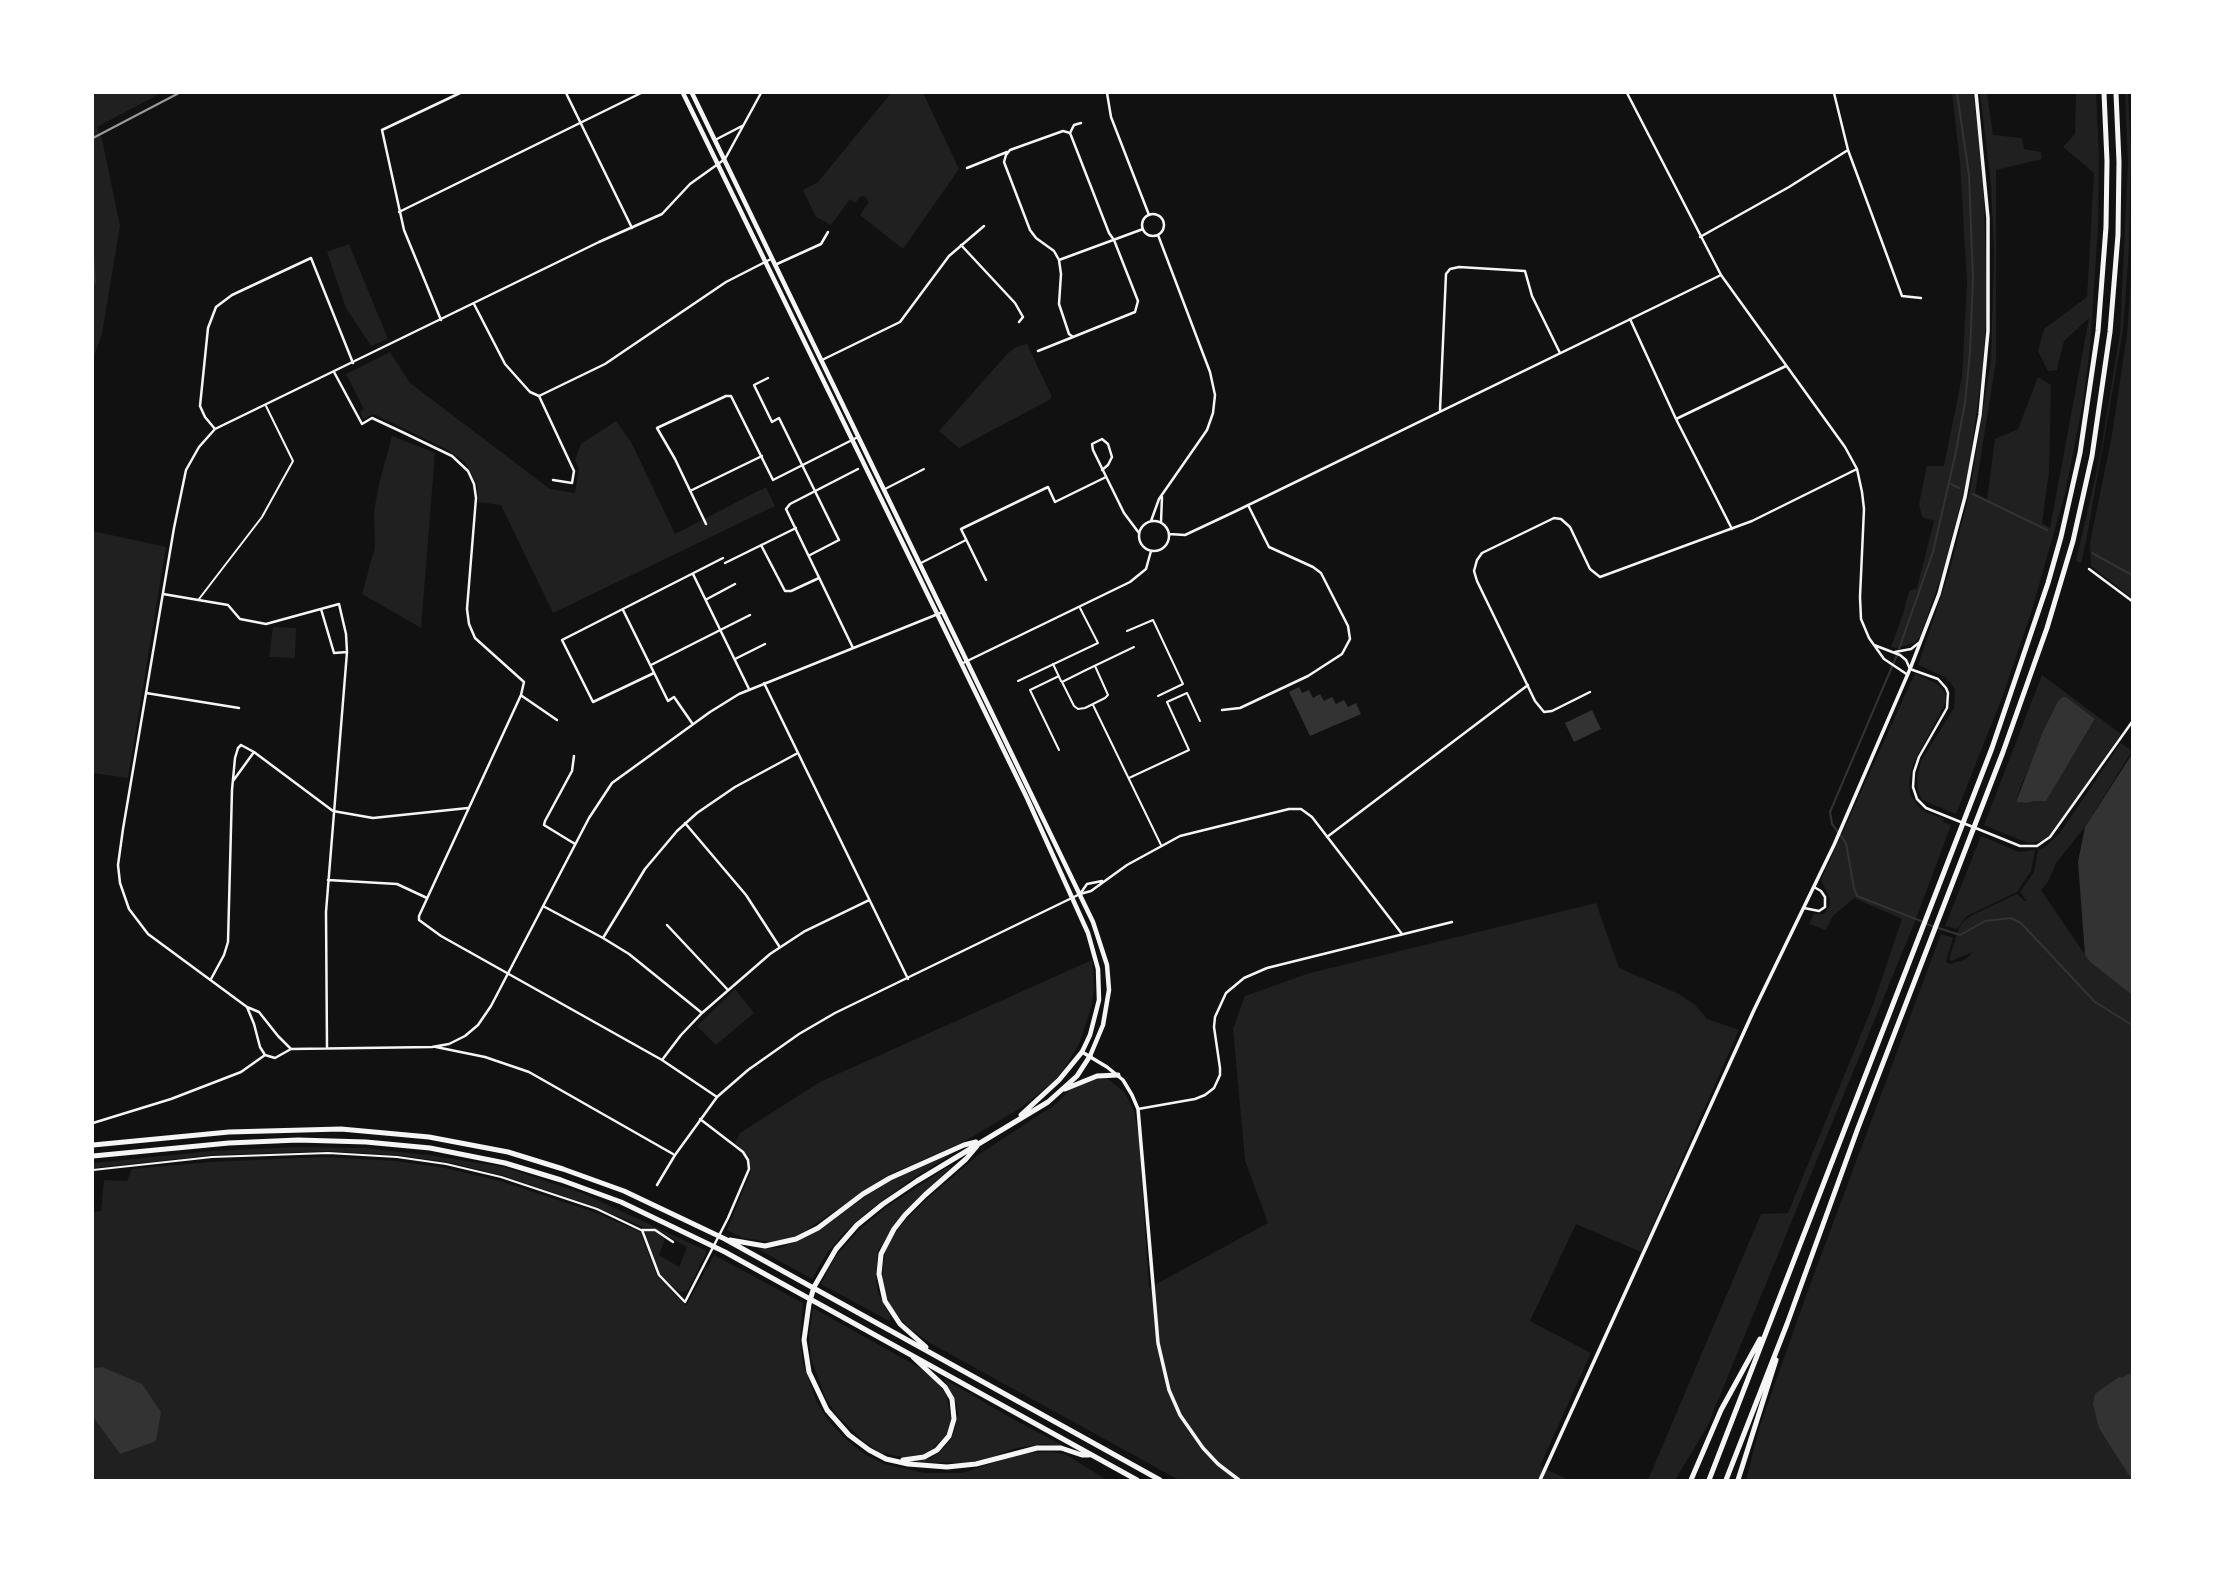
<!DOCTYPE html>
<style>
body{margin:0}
#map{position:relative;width:2225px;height:1573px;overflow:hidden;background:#111;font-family:Lato,sans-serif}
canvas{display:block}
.frame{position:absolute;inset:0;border:94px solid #fff;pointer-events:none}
</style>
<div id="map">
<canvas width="2225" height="1573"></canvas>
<div class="frame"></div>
</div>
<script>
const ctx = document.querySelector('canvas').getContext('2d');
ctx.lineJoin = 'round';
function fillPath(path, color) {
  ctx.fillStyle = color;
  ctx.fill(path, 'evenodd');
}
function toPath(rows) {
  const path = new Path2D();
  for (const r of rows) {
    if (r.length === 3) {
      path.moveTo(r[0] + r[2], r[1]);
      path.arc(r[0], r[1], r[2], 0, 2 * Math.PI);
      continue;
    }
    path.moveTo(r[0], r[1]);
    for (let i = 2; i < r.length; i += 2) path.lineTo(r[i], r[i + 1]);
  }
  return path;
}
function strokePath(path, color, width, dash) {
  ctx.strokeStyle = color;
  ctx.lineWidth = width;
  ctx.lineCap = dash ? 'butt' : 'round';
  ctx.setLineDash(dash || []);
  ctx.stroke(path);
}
const green = toPath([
 [93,93,161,93,97,127,102,139,120,226,102,334,93,358],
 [891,93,923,93,959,169,903,249,860,215,869,202,864,196,861,196,855,203,850,199,831,225,816,217,803,190,818,182],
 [1952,93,1973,93,1979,140,1984,204,1987,300,1983,366,1967,479,1942,574,1920,637,1914,643,1897,648,1891,647,1903,614,1909,591,1917,588,1934,521,1922,517,1919,504,1927,466,1944,466,1962,377,1967,283,1960,162],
 [1980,93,1987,93,1993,135,2022,138,2024,149,2041,152,2042,159,1996,170,1996,361,1975,493,1987,500,1995,439,2018,429,2038,377,2051,385,2049,472,2042,523,2050,528,2089,318,2064,341,2057,370,2048,371,2038,351,2044,329,2087,297,2094,173,2063,147,2075,134,2076,93,2096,93,2099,156,2098,227,2090,347,2083,402,2065,494,2031,613,2003,695,1956,814,1922,800,1918,790,1917,778,1921,761,1954,708,1955,690,1951,683,1945,677,1918,665,1949,573,1970,491,1991,360,1994,254,1991,184],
 [2125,93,2128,93,2131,152,2129,248,2123,331,2086,542,2081,563,2076,561,2100,456,2120,333,2128,163],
 [349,244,388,339,371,346,346,308,327,252],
 [2132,262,2132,598,2091,566,2090,543,2112,435,2127,334],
 [1027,344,1051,395,1051,399,959,448,939,431,1007,354,1016,347],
 [390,352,410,383,550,489,575,493,579,468,575,460,581,444,616,421,631,442,675,534,766,487,775,506,553,613,501,505,478,502,477,484,465,462,446,449,374,414,363,419,360,412,364,409,346,374],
 [392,436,435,453,421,628,362,594,375,547,374,511,379,484],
 [93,531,166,547,128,778,93,773],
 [273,627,296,628,295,658,269,657],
 [1915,673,1939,685,1945,693,1946,702,1913,764,1909,781,1910,794,1918,806,1925,812,1944,819,1943,822,1951,825,1914,924,1707,1427,1675,1480,1648,1480,1761,1214,1788,1213,1873,1005,1902,919,1854,898,1833,916,1826,930,1809,924,1814,914,1824,914,1830,905,1830,898,1821,880],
 [2042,675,2121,734,2050,835,2042,841,2028,843,1984,825],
 [2058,701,2095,720,2046,800,2034,801,2027,803,2016,802,2020,788],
 [2121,743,2132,751,2085,827,2056,863,2048,882,2041,890,2090,962,2132,995,2132,1480,1746,1480,1760,1426,1807,1293,1941,934,1953,938,1946,962,1950,964,1964,960,1973,952,1951,961,1949,959,1959,928,1964,921,1974,914,2017,894,2025,901,2027,901,2020,892,2034,872,2038,850,2045,847,2060,833],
 [1981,836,2019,852,2035,850,2031,871,2017,892,1967,916,1957,929,1945,926],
 [1596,903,1619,968,1679,994,1695,1005,1707,1019,1739,1030,1641,1252,1576,1224,1530,1321,1591,1353,1540,1466,1568,1480,1179,1480,930,1343,910,1329,892,1310,886,1295,882,1280,883,1264,886,1249,899,1227,925,1201,978,1155,1056,1104,1083,1077,1092,1080,1100,1077,1107,1078,1125,1093,1134,1111,1139,1138,1149,1288,1268,1223,1245,1160,1233,1029,1245,996,1310,973],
 [1092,960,1094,988,1092,1004,1080,1042,1063,1071,1054,1081,1022,1107,962,1143,888,1175,802,1233,788,1239,772,1242,743,1238,727,1230,751,1171,749,1157,735,1143,740,1133,820,1082],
 [735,989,754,1013,716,1045,697,1026],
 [297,1147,364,1148,428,1155,504,1167,582,1193,707,1251,688,1290,679,1292,660,1275,646,1236,646,1232,655,1232,665,1239,659,1255,679,1267,687,1247,654,1228,643,1227,598,1208,501,1175,447,1162,397,1155,328,1151,213,1155,93,1168,93,1163,212,1151],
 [950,1153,952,1154,915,1177,867,1212,845,1232,827,1253,812,1279,758,1249,779,1248,808,1236,891,1179],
 [324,1157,395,1161,445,1168,500,1181,597,1213,640,1232,657,1276,686,1306,714,1255,803,1303,800,1340,803,1363,817,1403,830,1423,848,1441,866,1455,884,1464,924,1473,962,1473,1024,1453,1050,1452,1065,1454,1107,1480,93,1480,93,1417,120,1454,102,1367,93,1368,93,1212,101,1211,104,1180,127,1181,132,1169,211,1162],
 [948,1167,951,1167,896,1222,878,1251,876,1279,878,1293,891,1318,889,1321,821,1284,835,1257,858,1231,885,1208],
 [813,1308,920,1368,936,1381,946,1394,951,1419,948,1432,941,1441,929,1452,907,1458,879,1452,863,1441,836,1414,825,1397,811,1358,809,1335],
 [944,1379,1013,1419,1066,1447,1043,1444,1016,1448,992,1457,966,1463,912,1462,931,1458,942,1450,951,1439,956,1426,958,1413,956,1402]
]);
const water = toPath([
 [1299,687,1302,693,1309,690,1313,698,1320,694,1324,701,1332,697,1336,704,1344,700,1348,707,1356,703,1361,714,1310,736,1289,692],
 [2063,697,2066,697,2095,719,2046,801,2034,801,2027,803,2016,802,2042,734,2058,701],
 [1592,710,1601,729,1574,742,1565,723],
 [2132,754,2132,995,2090,962,2085,955,2078,862,2085,827],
 [102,1367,142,1384,161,1412,156,1441,120,1454,93,1417,93,1368],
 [2128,1374,2132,1374,2132,1480,2099,1428,2093,1404,2095,1394,2099,1391,2119,1377,2122,1378]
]);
const stream = toPath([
 [93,252,95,282,93,285],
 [1951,484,1959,488],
 [1973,494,2047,530],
 [2092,553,2132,575],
 [1899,649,1933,552,1955,456,1965,403,1970,352,1973,279,1969,175,1957,93],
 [1897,655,1830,812,1832,824,1846,843,1854,888,1857,896,1921,921],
 [1926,924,1960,935,1985,921,2011,918,2021,923,2095,1002,2132,1025]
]);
const service = toPath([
 [885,489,924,469],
 [921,563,966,540],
 [199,599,262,517,293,461,266,406],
 [1127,631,1153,620,1183,684,1158,696],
 [1053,664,1061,681],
 [1095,666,1108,695,1105,698,1085,708,1078,709,1074,706,1062,682,1086,670,1134,647],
 [1018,681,1098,643,1080,608],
 [1093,705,1161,845],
 [1059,750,1030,690,1059,676],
 [1129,778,1189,750,1167,702,1187,693,1200,721],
 [93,1170,212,1157,328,1153,397,1157,446,1164,501,1177,597,1209,641,1230]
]);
const minor = toPath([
 [566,93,632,228],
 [1107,93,1111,117,1149,215],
 [1627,93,1721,275,1845,447,1857,469,1862,492,1864,509,1860,597,1861,619,1869,638,1884,659,1908,675],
 [1834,93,1848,150,1902,296,1921,298],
 [1063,131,1070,133,1072,138,1109,233,1114,240,1138,301,1135,312,1073,337,1069,334,1059,304,1061,274,1059,260,1054,251,1036,238,1030,230,1004,162,1006,155,1010,150,1063,131],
 [1070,133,1074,125,1081,123],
 [715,140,742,126],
 [967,168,1007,152],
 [399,212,641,93],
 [1153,225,11],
 [1700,237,1789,187,1848,150],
 [961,245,1015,303,1023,317,1019,322],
 [1059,260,1143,229],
 [777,264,821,244,828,232],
 [474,304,505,364,530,392,539,396,605,364,726,282,771,259],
 [1630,319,1676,419,1732,529],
 [441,320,404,230,382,130,460,93],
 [1038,351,1073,337],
 [822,360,900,322,949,256,984,226],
 [334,372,362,424,372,418,400,431,452,456,468,471,474,484,476,498,467,609,469,624,475,638,524,682,521,695,419,916,419,920,441,936,662,1060,717,1097],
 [768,378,754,385,772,422,779,418,839,540,810,555],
 [539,396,574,471,572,483,553,480],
 [1440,410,1446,274,1450,269,1459,267,1525,271,1532,296,1560,353],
 [1676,419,1786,366],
 [215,429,205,417,200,406,208,328,216,307,232,295,311,258,353,363],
 [1102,470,1108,465,1112,457,1108,444,1102,439,1092,444,1093,450,1124,513,1139,533],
 [690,491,762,456],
 [1154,536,15],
 [1151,521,1159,499,1207,430,1213,413,1215,395,1210,372,1158,235],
 [1161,522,1162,497],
 [706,524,675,459,657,428,726,396,731,396,773,480,858,437],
 [1169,534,1185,535,1234,512,1721,275],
 [761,545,785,591,791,591,819,578],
 [725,563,796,528],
 [2089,569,2132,601],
 [693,574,749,689],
 [986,580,961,529,1048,487,1055,502,1106,477],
 [163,594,228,605,240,619,266,624,339,604,346,634,347,652,326,912,327,1047],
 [707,599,735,584],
 [321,609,334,653,347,652],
 [623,610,668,701,674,697,692,723],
 [1874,645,1900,655,1906,660,1910,669,1938,679,1946,688,1948,693,1947,708,1919,757,1914,772,1913,787,1917,799,1926,808,2020,846,2037,846,2050,837,2132,722],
 [853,648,786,509,790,504,858,469],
 [1895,652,1911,649,1920,642],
 [735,659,765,644],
 [961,664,1130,582,1146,569,1151,551],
 [651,665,750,615],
 [654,673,593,702,562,640,723,558],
 [764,683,908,979],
 [1590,692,1552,711,1544,712,1535,701,1477,581,1474,571,1477,560,1482,553,1554,518,1561,519,1570,527,1590,569,1600,577,1752,521,1857,469],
 [146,693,239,708],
 [522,696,557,720],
 [1222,710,1240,708,1308,676,1342,654,1350,639,1348,626,1321,573,1313,567,1269,547,1248,505],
 [574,756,572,771,545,821,544,825,575,844],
 [233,781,254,752],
 [685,823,746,895,779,946],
 [1327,837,1528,685],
 [328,880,397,884,427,898],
 [1080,894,1087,884,1102,881],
 [543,906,603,938,629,954,702,1013],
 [1804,908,1819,911,1825,907,1825,897,1821,891,1814,887],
 [667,925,728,990],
 [603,938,645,869,677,831,697,813,735,787,796,754],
 [211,979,224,955,228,942,232,790,235,758,238,748,241,745,254,752,333,811,373,818,468,808],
 [247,1007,254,1024,260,1047,265,1055],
 [436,1047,485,1057,529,1072,673,1154],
 [291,1049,278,1036,259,1012,247,1007,148,934,129,909,120,883,118,865,123,829,174,528,186,470,199,447,215,429,599,242,662,214,690,184,725,159,761,93],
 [662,1060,681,1035,702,1013,770,954,805,931,869,900],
 [1138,1109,1195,1099,1205,1095,1214,1088,1220,1075,1220,1068,1214,1027,1215,1017,1226,993,1244,978,1267,968,1452,922],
 [93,1123,171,1099,241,1072,265,1055,275,1058,291,1049,432,1047,449,1044,465,1036,478,1025,491,1006,589,818,612,783,710,712,739,694,943,612],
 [657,1185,675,1155,717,1097,748,1070,799,1034,835,1013,1080,894,1091,891,1127,865,1180,836,1289,809,1301,809,1312,817,1402,934],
 [673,1242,655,1230,642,1230,659,1275,685,1302,728,1218,749,1169,748,1160,743,1152,700,1119]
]);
const tertiary = toPath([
 [1082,1052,1107,1067,1123,1080,1132,1095,1138,1109,1158,1343,1169,1390,1180,1415,1203,1448,1218,1464,1239,1480],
 [1540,1480,1754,1010,1834,845,1910,669,1939,594,1965,497,1980,415,1988,331,1988,218,1976,93]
]);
const secondary = toPath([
 [683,93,1027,798,1088,933,1098,969,1099,1000,1090,1035,1082,1052],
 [692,93,1093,922,1107,965,1109,990,1103,1025,1090,1056]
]);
const trunk = toPath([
 [1065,1089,1097,1076,1118,1075],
 [1021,1115,1059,1080,1082,1052],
 [93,1145,229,1132,341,1129,429,1137,508,1152,563,1169,624,1191,725,1239,1160,1480],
 [93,1156,229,1143,298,1140,366,1142,430,1148,505,1163,561,1180,621,1202,725,1252,1137,1480],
 [730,1240,765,1246,796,1239,818,1228,863,1194,890,1178,964,1145,976,1142],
 [926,1347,900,1324,885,1301,879,1274,881,1254,894,1229,905,1215,925,1195,966,1159,977,1146],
 [1089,1455,1082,1455,1061,1448,1037,1448,976,1464,947,1467,908,1464,886,1459,869,1450,849,1435,827,1410,809,1372,804,1340,809,1304,814,1287,836,1249,857,1225,883,1204,917,1181,1048,1102,1077,1076,1090,1056],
 [903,1460,924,1457,937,1450,949,1436,954,1419,952,1399,945,1387,913,1357]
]);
const motorway = toPath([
 [1691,1480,1721,1410,1760,1339],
 [1709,1480,1992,748,2048,583,2061,537,2080,453,2098,331,2106,227,2107,161,2104,93],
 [1726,1480,1787,1324,1858,1128,2003,752,2047,628,2073,541,2092,456,2110,332,2118,235,2119,162,2116,93],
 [1738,1480,1776,1360]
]);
const rail = toPath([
 [93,138,179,93]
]);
fillPath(green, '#202020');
fillPath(water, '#333');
strokePath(stream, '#333', 2);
strokePath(service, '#f5f5f5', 2);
strokePath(minor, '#f5f5f5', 2.5);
strokePath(tertiary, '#f5f5f5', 3.5);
strokePath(secondary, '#f5f5f5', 4.5);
strokePath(trunk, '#f5f5f5', 5);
strokePath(motorway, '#f5f5f5', 5);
strokePath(rail, '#9a9a9a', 2);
</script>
